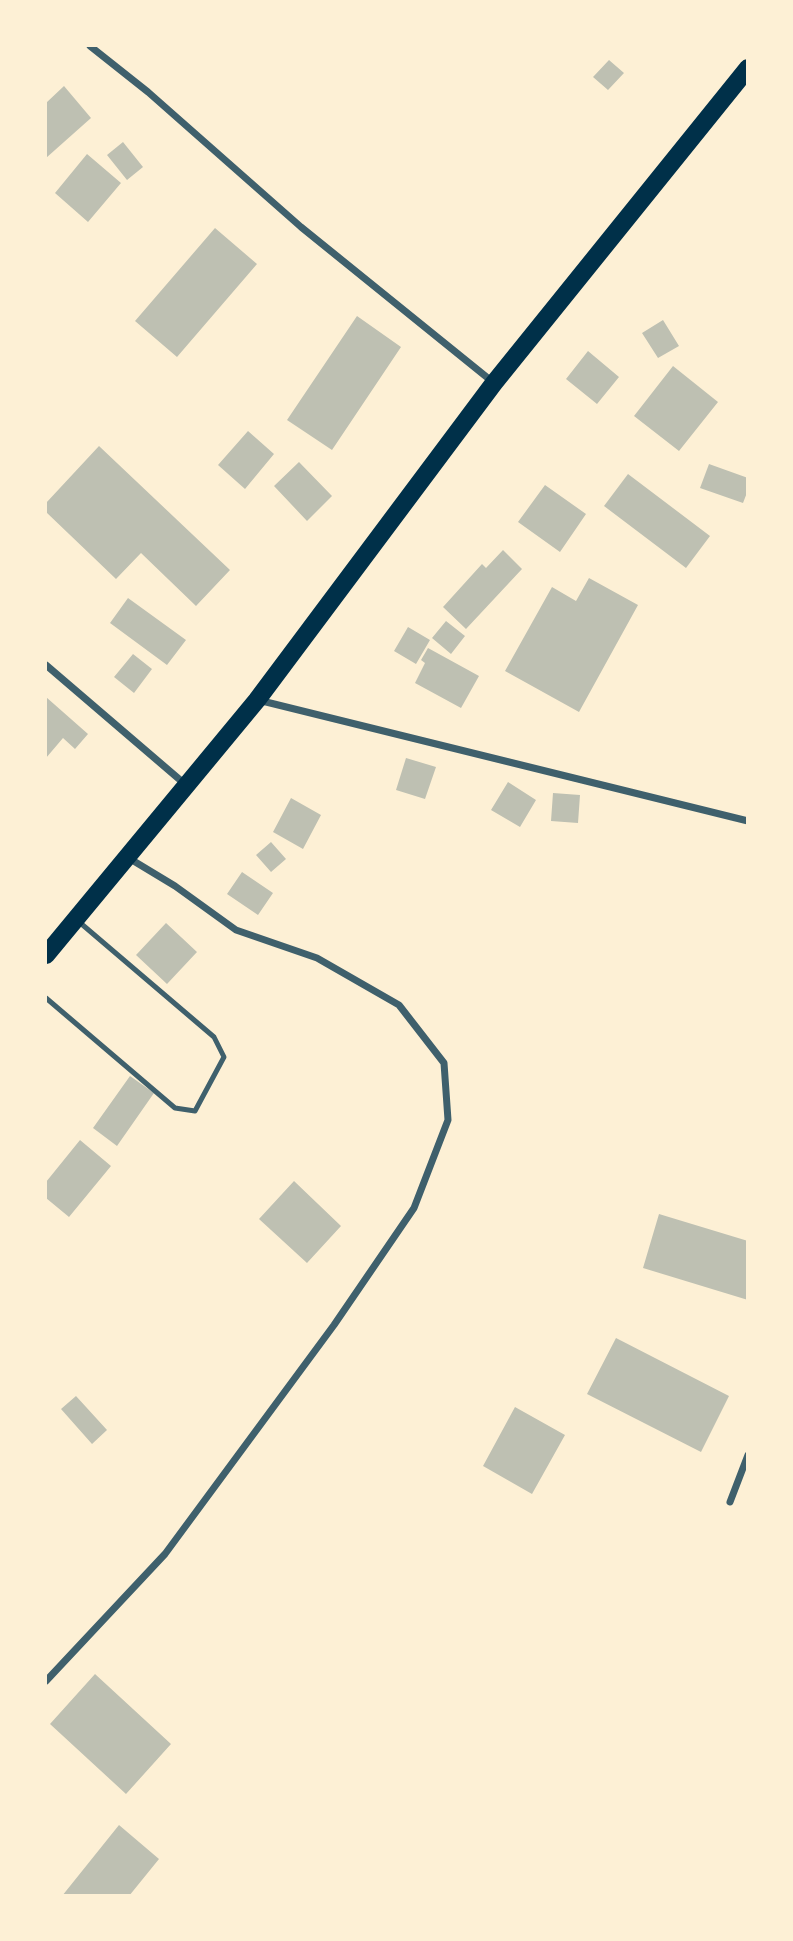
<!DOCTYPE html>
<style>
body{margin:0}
#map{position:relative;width:793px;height:1941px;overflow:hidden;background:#fdf0d5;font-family:"DM Sans",sans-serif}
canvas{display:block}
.frame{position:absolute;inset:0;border:47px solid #fdf0d5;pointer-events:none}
</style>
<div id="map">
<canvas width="793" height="1941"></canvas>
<div class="frame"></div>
</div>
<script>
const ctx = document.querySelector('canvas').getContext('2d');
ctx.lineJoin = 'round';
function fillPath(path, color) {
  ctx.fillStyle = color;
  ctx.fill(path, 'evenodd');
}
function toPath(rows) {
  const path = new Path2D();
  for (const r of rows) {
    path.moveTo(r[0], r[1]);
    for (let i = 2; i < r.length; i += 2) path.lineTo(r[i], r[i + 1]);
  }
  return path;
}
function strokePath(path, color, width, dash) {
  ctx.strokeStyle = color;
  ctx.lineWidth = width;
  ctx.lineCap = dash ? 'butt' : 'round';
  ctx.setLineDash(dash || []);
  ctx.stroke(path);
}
const building = toPath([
 [609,60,624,73,608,90,593,77],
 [64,86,91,118,46,158,46,103],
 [123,142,143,167,127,180,107,155],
 [87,154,121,183,88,222,55,193],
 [215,228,257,264,177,357,135,321],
 [357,316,401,347,332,450,287,420],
 [663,320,679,346,658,358,642,333],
 [588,351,619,377,597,404,566,379],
 [673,366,718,402,679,451,634,416],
 [248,431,274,454,245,489,218,465],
 [99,446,230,570,196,606,141,553,116,579,46,512,46,503],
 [299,462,332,496,307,521,274,486],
 [709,464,748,478,748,490,743,503,700,488],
 [628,474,710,536,686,568,604,506],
 [545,485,586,514,560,552,518,522],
 [503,550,522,569,466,629,443,607,482,564,486,568],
 [589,578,638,605,579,712,505,671,552,587,576,601],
 [128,598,186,640,167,665,110,623],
 [446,621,465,636,451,654,432,638],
 [408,627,430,640,416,664,394,651],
 [428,648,479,676,461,708,415,683,425,663,421,660],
 [133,654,152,669,134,693,114,677],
 [46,697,88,734,75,749,63,738,46,758],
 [406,758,436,767,425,799,396,790],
 [508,782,536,800,520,827,491,810],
 [553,793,580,795,578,823,551,821],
 [291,798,321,815,303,849,273,832],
 [271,842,286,859,271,872,256,855],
 [242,872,273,893,258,915,227,894],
 [166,923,197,952,167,984,136,955],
 [130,1076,154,1093,117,1146,93,1128],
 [80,1140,111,1166,69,1217,46,1198,46,1182],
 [294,1181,341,1226,307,1263,259,1219],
 [659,1214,748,1241,748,1300,643,1268],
 [616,1338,729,1396,701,1452,587,1394],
 [76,1396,107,1430,92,1444,61,1409],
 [515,1407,565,1435,532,1494,483,1466],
 [95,1674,171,1744,126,1794,50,1724],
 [119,1825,159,1859,129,1896,62,1896]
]);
const service = toPath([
 [46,998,175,1108,195,1111,224,1057,214,1037,78,921]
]);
const minor = toPath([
 [90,46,148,92,301,227,494,383],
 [46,665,186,785],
 [258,700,748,821],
 [730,1502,748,1455],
 [46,1681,165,1554,334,1325,414,1208,448,1120,444,1063,399,1005,317,958,236,930,175,886,127,857]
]);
const primary = toPath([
 [46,955,257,700,494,383,748,68]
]);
fillPath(building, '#bec0b2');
strokePath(service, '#3f606c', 5);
strokePath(minor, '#3f606c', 7);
strokePath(primary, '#003049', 18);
</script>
